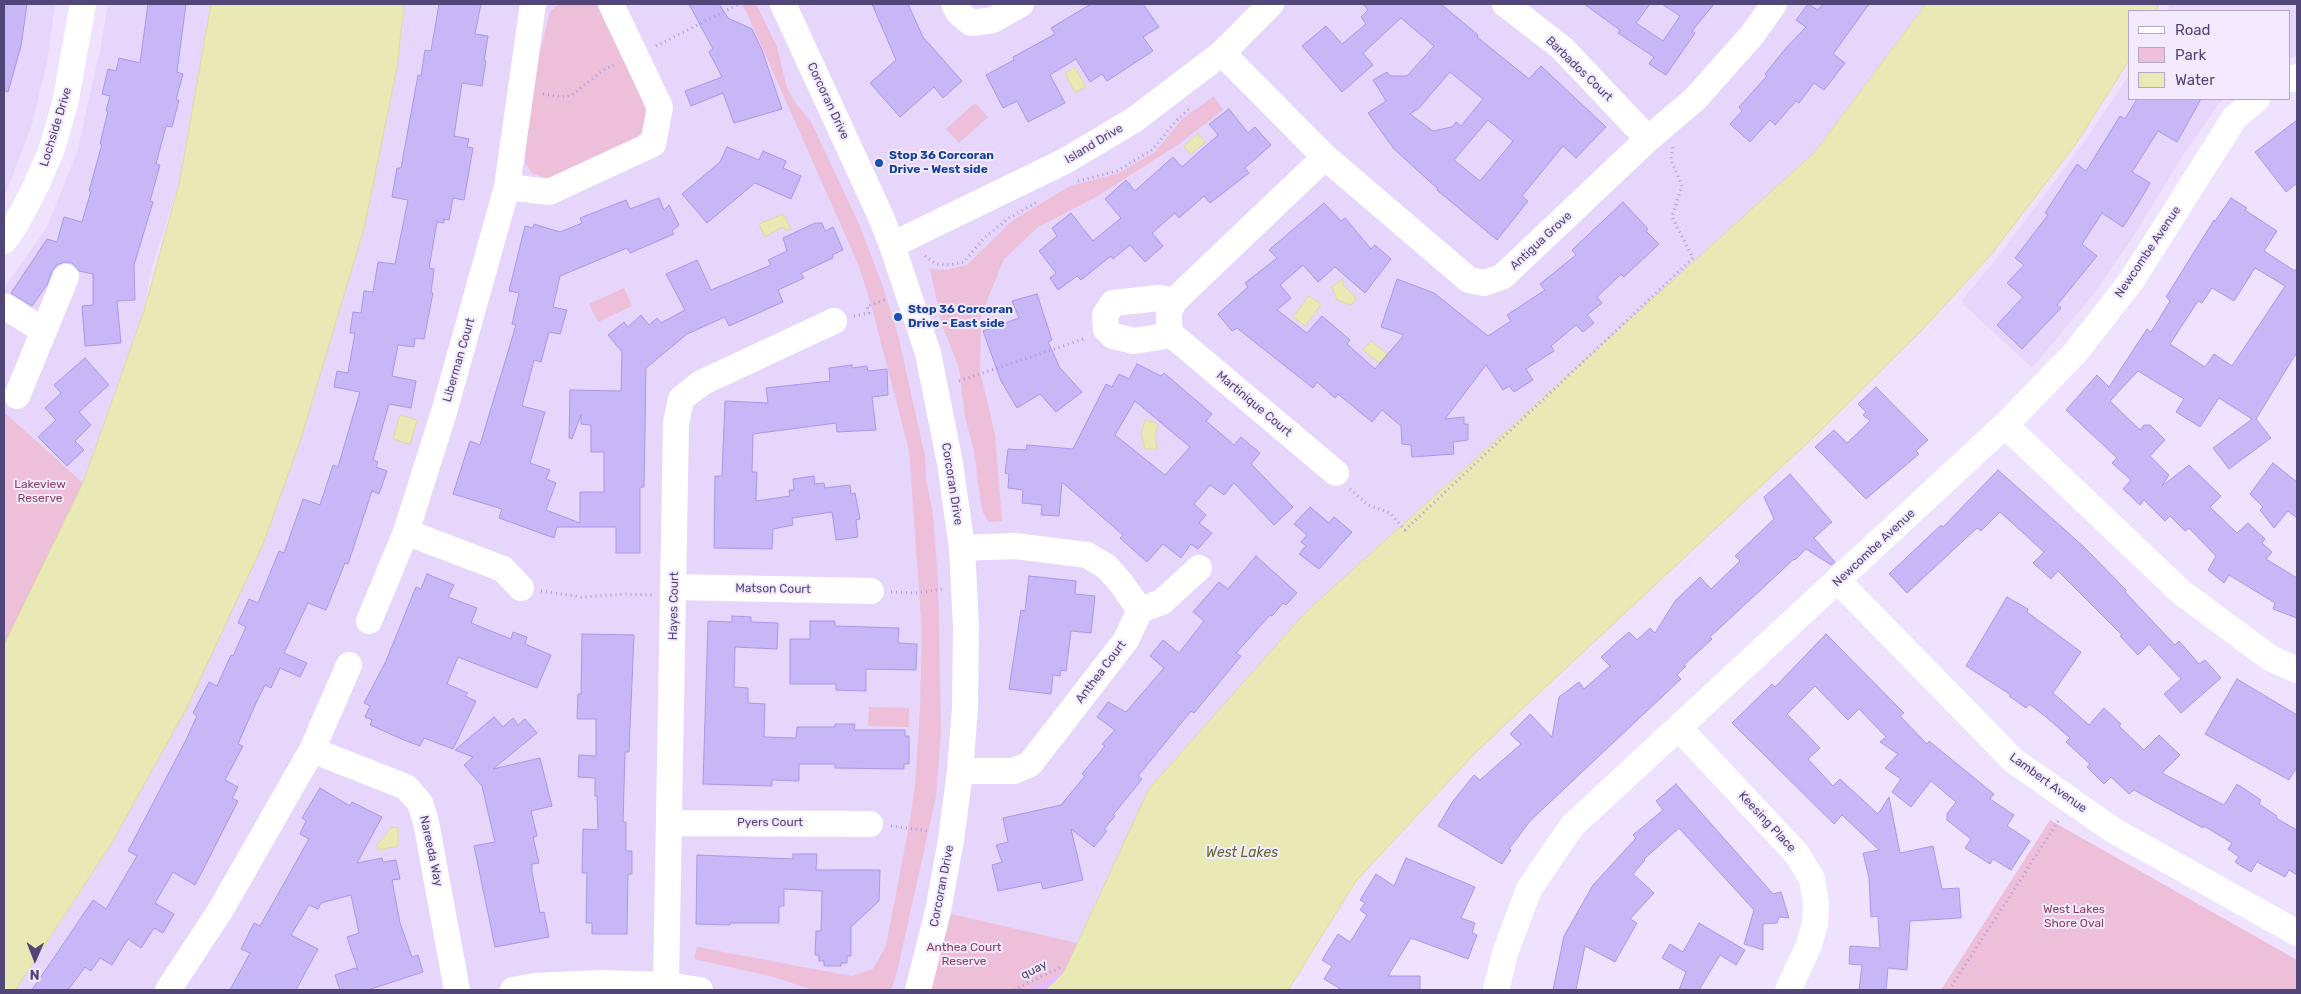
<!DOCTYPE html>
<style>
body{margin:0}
#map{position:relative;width:2301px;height:994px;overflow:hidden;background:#efe2fe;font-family:Rubik,sans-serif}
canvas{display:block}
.frame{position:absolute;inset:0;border:5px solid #514678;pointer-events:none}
.legend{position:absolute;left:2128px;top:10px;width:162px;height:90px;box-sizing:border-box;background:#f4eaff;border:1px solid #b3a8c9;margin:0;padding:6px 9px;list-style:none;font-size:15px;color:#514678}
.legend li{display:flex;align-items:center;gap:10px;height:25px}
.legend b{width:25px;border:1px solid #b3a8c9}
.north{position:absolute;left:10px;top:934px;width:50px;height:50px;-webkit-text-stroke:4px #f4eaff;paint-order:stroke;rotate:181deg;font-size:14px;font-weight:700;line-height:20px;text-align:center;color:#514678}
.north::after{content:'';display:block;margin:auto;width:18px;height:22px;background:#514678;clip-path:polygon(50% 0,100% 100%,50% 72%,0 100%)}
</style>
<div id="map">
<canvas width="2301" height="994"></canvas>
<div class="frame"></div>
<ul class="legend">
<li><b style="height:6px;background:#fff"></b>Road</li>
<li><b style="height:14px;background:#edbfd8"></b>Park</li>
<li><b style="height:14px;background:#e9e9b5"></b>Water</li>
</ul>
<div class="north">N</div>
</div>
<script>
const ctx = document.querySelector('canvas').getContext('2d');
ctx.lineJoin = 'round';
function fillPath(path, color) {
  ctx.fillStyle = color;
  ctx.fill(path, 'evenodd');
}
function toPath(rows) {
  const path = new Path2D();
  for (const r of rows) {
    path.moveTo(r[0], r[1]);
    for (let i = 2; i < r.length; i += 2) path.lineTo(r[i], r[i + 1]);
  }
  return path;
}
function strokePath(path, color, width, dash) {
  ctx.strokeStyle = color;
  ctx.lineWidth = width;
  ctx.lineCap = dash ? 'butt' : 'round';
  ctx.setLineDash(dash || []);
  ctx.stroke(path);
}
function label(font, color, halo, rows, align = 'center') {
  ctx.font = font + ' Rubik,sans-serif';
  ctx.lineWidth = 4;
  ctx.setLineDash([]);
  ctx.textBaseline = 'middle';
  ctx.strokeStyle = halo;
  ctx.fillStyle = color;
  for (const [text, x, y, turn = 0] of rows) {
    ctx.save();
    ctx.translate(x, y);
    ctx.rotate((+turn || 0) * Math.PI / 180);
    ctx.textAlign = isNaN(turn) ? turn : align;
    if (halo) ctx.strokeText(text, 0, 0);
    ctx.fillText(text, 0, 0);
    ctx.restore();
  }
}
const residential = toPath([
 [4,4,55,4,48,58,31,128,4,198],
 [108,4,211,4,180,180,152,267,144,311,83,483,4,412,4,288,47,227,77,152,101,45],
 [404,4,1926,4,1815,152,1305,613,1149,789,1064,972,1046,990,15,990,111,844,263,544,301,438,364,228,397,67],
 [2171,4,2297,4,2297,55,2290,58,2290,11,2167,11],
 [2130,74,2130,99,2224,99,2217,106,2182,157,2133,237,2093,295,2032,368,1963,304,1962,300,1997,258,2083,144]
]);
const green = toPath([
 [559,4,599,4,624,58,646,112,646,127,637,137,555,176,545,178,532,173,525,162,527,141,540,52,550,12],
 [741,4,756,4,777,47,787,88,794,101,811,122,859,224,883,287,897,331,925,456,926,479,933,515,938,581,941,732,936,796,897,972,891,990,813,990,774,977,694,959,697,947,851,976,873,969,886,946,908,831,915,786,920,709,922,631,909,450,872,308,859,266,746,11],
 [1214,96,1223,110,1179,144,1096,197,1038,227,1004,259,981,315,980,371,995,435,1002,521,989,522,982,511,974,451,965,417,959,368,942,324,930,269,945,270,967,265,1012,221,1070,186,1119,173,1155,152,1181,120],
 [975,103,988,117,959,143,946,129],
 [624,288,632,306,598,322,589,304],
 [4,412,83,483,4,645],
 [869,707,909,708,909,727,868,726],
 [2050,820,2297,960,2297,990,1941,990],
 [938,911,1077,943,1064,972,1027,990,918,990]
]);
const sand = toPath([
 [1064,972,1046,990,1027,990]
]);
const water = toPath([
 [211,4,404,4,397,67,364,228,301,438,263,544,186,709,111,844,15,990,4,990,4,645,83,483,144,311,180,180,211,4],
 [1926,4,2159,4,2156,11,2130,11,2130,59,2075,145,1989,257,1922,330,1819,432,1476,752,1356,881,1288,990,1046,990,1064,972,1149,789,1305,613,1815,152,1926,4],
 [1075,68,1086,87,1075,92,1065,73,1075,68],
 [1198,134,1205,142,1191,154,1184,146,1198,134],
 [783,214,791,229,788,230,781,227,765,237,759,224,783,214],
 [1343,279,1343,284,1356,299,1351,305,1337,300,1332,287,1343,279],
 [1309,296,1321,304,1305,326,1293,317,1309,296],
 [1371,341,1387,354,1379,363,1363,350,1371,341],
 [400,415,417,420,410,444,393,439,400,415],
 [1145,420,1156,423,1158,426,1155,436,1157,449,1145,449,1141,434,1145,420],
 [392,827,398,828,398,846,378,850,377,845,392,827]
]);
const building = toPath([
 [4,4,27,4,21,46,8,92,4,91,4,4],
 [148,4,186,4,177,72,183,74,176,100,179,100,172,127,166,126,156,164,160,165,150,201,153,202,134,265,135,300,117,301,121,343,85,346,82,306,93,305,93,274,79,271,72,263,64,262,57,265,52,271,47,285,32,306,11,293,47,239,57,242,64,217,82,222,91,191,89,191,102,144,100,144,108,111,106,111,110,96,102,94,108,69,116,71,119,58,140,63,148,4],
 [439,4,481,4,475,34,488,36,484,61,486,61,482,86,462,83,454,136,469,139,467,147,473,148,464,200,453,198,449,220,444,219,444,223,437,222,429,268,434,269,431,293,433,293,424,339,415,338,414,347,398,345,392,376,416,381,411,408,389,404,373,460,378,462,376,467,387,471,379,494,372,491,348,564,345,563,326,610,308,603,284,653,307,663,300,677,280,668,271,688,265,685,256,703,238,744,243,746,225,780,238,787,232,798,238,801,205,866,195,885,173,872,155,903,174,914,163,933,154,928,141,948,128,939,112,965,100,958,91,971,85,967,68,990,32,990,93,900,106,909,137,856,128,851,186,740,197,716,193,713,209,682,217,686,231,655,233,656,246,627,238,623,249,599,258,603,279,551,284,553,303,499,320,505,333,465,338,467,360,392,334,387,337,371,348,373,355,333,350,333,353,312,361,313,364,291,373,292,378,262,395,264,408,200,392,197,397,168,401,168,418,75,421,76,425,50,431,51,439,4],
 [689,4,719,4,728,18,752,29,762,50,782,109,734,123,723,93,691,106,685,91,722,77,709,52,713,49,689,4],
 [872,4,908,4,923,37,962,81,943,98,934,87,900,117,870,83,896,60,872,4],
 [1091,4,1143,4,1159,27,1143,37,1153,51,1107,81,1102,74,1090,82,1076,59,1050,75,1065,103,1028,122,1017,101,1003,108,986,75,1014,60,1013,57,1055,34,1051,28,1091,4],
 [1363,4,1441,4,1478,35,1477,37,1529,79,1541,66,1606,127,1576,158,1563,146,1522,196,1528,201,1497,240,1437,190,1438,189,1394,149,1368,113,1386,101,1373,80,1387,72,1390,76,1407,76,1434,46,1401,18,1363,53,1373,65,1342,92,1302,46,1326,26,1342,44,1366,24,1361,17,1368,10,1363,4],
 [1450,72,1483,99,1461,126,1456,122,1452,127,1433,131,1410,114,1419,108,1450,72],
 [1488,120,1513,141,1480,181,1454,160,1488,120],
 [1584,4,1650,4,1636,23,1663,41,1680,16,1662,4,1714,4,1692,31,1695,33,1666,75,1649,64,1654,57,1618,33,1620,30,1584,4],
 [1808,4,1818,10,1823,4,1869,4,1833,54,1845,63,1824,90,1814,83,1799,103,1796,101,1775,125,1770,120,1750,142,1730,124,1742,111,1739,107,1767,76,1765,74,1786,48,1806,27,1796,20,1808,4],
 [2137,99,2201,99,2177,142,2158,131,2132,172,2150,183,2138,204,2123,227,2102,213,2082,244,2097,256,2057,305,2061,308,2022,349,1997,325,2023,297,2007,283,2024,265,2015,258,2048,215,2045,213,2077,164,2086,171,2120,116,2125,119,2137,99],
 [1229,109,1248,133,1255,127,1271,145,1245,168,1249,173,1210,203,1204,196,1179,218,1175,213,1152,233,1163,246,1145,262,1130,245,1113,259,1111,256,1081,280,1077,276,1058,290,1050,278,1056,273,1039,251,1057,236,1052,228,1071,213,1093,241,1121,218,1105,199,1126,180,1135,191,1173,157,1182,167,1218,135,1209,124,1229,109],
 [2297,120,2297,183,2286,192,2255,152,2297,120],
 [727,147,759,160,763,151,786,161,783,168,801,176,791,199,755,183,707,223,682,194,720,162,727,147],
 [659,198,664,210,669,205,679,225,672,231,674,234,630,253,627,248,560,276,553,307,567,310,560,334,549,332,541,362,534,360,522,406,545,412,530,463,550,470,546,479,556,483,546,510,580,523,580,492,604,492,604,452,591,452,591,425,581,424,581,415,572,439,569,438,570,390,621,391,622,352,608,335,624,322,628,327,641,315,649,325,657,318,661,323,685,310,666,274,697,260,711,290,771,265,768,260,787,251,783,238,815,223,822,223,825,231,833,227,843,250,832,255,833,258,801,273,804,278,778,290,783,302,729,326,725,317,687,334,646,368,644,487,640,487,640,553,616,553,616,527,557,527,554,538,499,518,502,509,453,494,470,441,480,445,516,325,512,324,519,293,509,291,525,226,533,228,534,224,560,232,582,223,580,218,626,200,630,209,659,198],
 [2231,198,2247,208,2245,210,2277,231,2264,251,2295,271,2297,268,2297,352,2256,419,2271,438,2229,469,2213,448,2252,419,2219,398,2200,427,2176,412,2184,399,2138,371,2110,401,2140,430,2144,425,2150,425,2165,440,2150,456,2169,475,2162,486,2189,465,2221,496,2210,507,2237,533,2248,523,2265,539,2262,543,2272,552,2266,559,2297,578,2297,618,2273,609,2275,603,2229,575,2224,583,2208,570,2216,556,2189,528,2185,531,2170,516,2165,521,2144,500,2140,505,2123,489,2131,480,2112,463,2117,458,2066,410,2097,375,2109,387,2147,329,2151,332,2170,301,2166,297,2214,220,2215,221,2231,198],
 [2255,268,2285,286,2232,366,2214,354,2205,367,2170,344,2198,301,2202,303,2212,288,2234,301,2255,268],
 [1623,202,1648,229,1646,231,1659,244,1624,277,1621,274,1597,297,1602,303,1587,315,1594,323,1583,332,1576,325,1551,346,1554,351,1526,369,1533,380,1514,392,1509,386,1503,390,1486,365,1445,419,1464,417,1464,424,1468,424,1468,440,1453,442,1454,454,1412,457,1411,445,1402,444,1401,426,1382,410,1372,422,1338,394,1335,398,1317,382,1313,388,1237,328,1232,331,1218,314,1248,287,1245,283,1277,258,1269,250,1324,203,1341,221,1345,218,1371,249,1375,245,1391,259,1365,293,1335,267,1318,282,1303,265,1280,285,1291,298,1277,310,1307,333,1322,316,1350,340,1347,344,1375,369,1404,335,1381,327,1397,279,1434,293,1488,336,1511,321,1507,315,1545,290,1540,284,1576,255,1572,250,1623,202],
 [1037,294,1052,340,1048,342,1060,368,1082,392,1056,412,1040,394,1017,408,1001,381,983,331,1019,318,1012,301,1037,294],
 [85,358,109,385,79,412,91,425,75,441,84,450,67,466,38,437,56,420,45,408,61,393,54,385,85,358],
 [1137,364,1161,376,1164,373,1212,414,1206,421,1234,445,1241,437,1260,453,1251,464,1293,507,1274,525,1234,483,1224,495,1210,485,1194,504,1206,515,1199,523,1212,533,1198,549,1191,544,1181,558,1163,544,1147,562,1120,538,1123,535,1062,482,1059,516,1041,515,1042,505,1022,503,1023,490,1008,488,1009,474,1005,473,1008,449,1026,450,1027,445,1073,449,1106,384,1112,387,1119,374,1129,379,1137,364],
 [1135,401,1190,447,1165,475,1115,435,1135,401],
 [852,365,852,368,867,366,868,371,887,369,888,395,872,397,876,430,837,432,836,423,753,434,752,472,757,472,756,501,790,496,789,490,794,490,793,479,814,476,815,484,824,483,825,488,850,485,851,494,855,493,860,519,856,520,858,537,836,540,832,512,792,518,793,525,773,529,772,549,714,548,715,476,722,476,725,401,768,403,766,388,830,381,829,368,852,365],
 [1876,387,1928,440,1916,451,1919,454,1866,499,1815,447,1834,430,1847,443,1870,421,1863,415,1866,412,1858,404,1876,387],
 [2273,463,2297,482,2297,518,2288,511,2274,528,2260,510,2263,507,2250,494,2273,463],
 [1998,470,2084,547,2126,590,2125,592,2175,645,2179,641,2199,664,2205,660,2221,678,2181,713,2164,694,2181,679,2157,653,2149,644,2138,655,2120,636,2122,635,2058,571,2051,579,2033,563,2044,552,2000,512,1981,531,1977,528,1907,593,1889,574,1941,525,1943,527,1998,470],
 [1790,474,1832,522,1814,538,1835,562,1831,565,1806,549,1795,560,1794,559,1710,637,1712,639,1684,665,1686,666,1677,675,1681,679,1530,821,1509,849,1511,850,1502,864,1438,826,1453,801,1474,775,1480,780,1521,744,1510,734,1530,714,1552,737,1559,697,1579,682,1584,689,1610,666,1601,657,1614,645,1629,632,1637,640,1650,628,1655,633,1675,601,1700,577,1711,589,1740,561,1735,556,1774,519,1764,497,1790,474],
 [1310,507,1329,523,1334,517,1352,532,1319,569,1299,554,1306,546,1301,542,1307,535,1294,524,1310,507],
 [1256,556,1297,593,1286,605,1283,603,1272,616,1270,615,1236,653,1241,656,1194,713,1191,711,1138,776,1142,779,1113,815,1115,816,1104,829,1107,831,1094,847,1071,829,1083,880,1043,889,1041,882,998,891,992,865,1002,862,996,845,1008,842,1003,818,1061,805,1085,776,1082,774,1105,746,1102,744,1115,730,1097,717,1108,702,1126,712,1164,668,1150,656,1163,640,1179,653,1204,621,1193,612,1219,582,1228,589,1256,556],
 [427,574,454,585,448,597,477,608,471,623,511,639,513,632,527,637,525,644,551,655,537,688,458,657,447,684,468,693,465,696,476,701,453,749,424,738,420,746,404,740,370,725,372,720,365,717,370,706,364,703,386,661,416,587,421,589,427,574],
 [1029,576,1076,581,1075,594,1095,596,1091,633,1071,631,1066,671,1061,670,1060,676,1053,675,1051,694,1009,689,1021,610,1025,611,1029,576],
 [2007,597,2028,609,2027,612,2081,652,2053,693,2089,725,2104,708,2121,724,2119,726,2144,750,2159,735,2180,755,2162,773,2224,805,2237,784,2261,800,2259,804,2277,816,2276,818,2297,830,2297,875,2289,870,2285,877,2257,862,2251,872,2235,862,2239,857,2228,849,2232,843,2204,826,2203,828,2134,790,2129,794,2111,777,2104,784,2087,767,2090,764,2066,742,2070,738,2045,716,2029,704,2026,708,2009,696,2011,695,1966,666,2007,597],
 [732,616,751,617,751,622,778,623,777,649,735,647,734,687,748,688,748,703,765,704,764,737,796,738,797,727,835,727,835,724,855,724,854,730,905,730,905,736,909,736,909,764,904,764,904,769,835,768,835,764,799,764,799,781,772,780,772,786,703,784,708,621,732,622,732,616],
 [810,621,835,621,835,626,899,628,898,643,917,644,916,670,866,669,866,691,836,690,836,684,790,684,790,639,810,639,810,621],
 [582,634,634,635,629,752,625,752,623,822,626,822,626,851,632,851,632,874,628,874,627,934,592,934,592,923,586,923,587,873,582,873,583,829,598,830,597,796,595,796,595,778,578,777,579,755,596,756,596,719,577,719,578,694,581,694,582,634],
 [1826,634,1904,713,1900,716,1927,744,1929,741,1994,794,1990,799,2014,815,2007,826,2030,841,2011,870,1993,859,1990,864,1965,848,1971,839,1947,820,1947,814,1956,802,1931,781,1911,807,1892,792,1901,779,1885,768,1898,754,1880,742,1886,737,1859,709,1848,720,1815,686,1787,714,1820,748,1808,759,1833,786,1840,779,1878,814,1889,797,1900,853,1933,846,1942,889,1959,888,1961,918,1910,921,1907,970,1888,968,1886,990,1859,990,1862,965,1849,964,1850,946,1880,948,1878,916,1871,917,1869,878,1863,853,1879,850,1842,815,1834,824,1732,723,1772,684,1775,687,1826,634],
 [2237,679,2297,715,2297,767,2289,780,2205,734,2237,679],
 [494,717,503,727,513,718,518,725,525,719,537,733,493,769,540,758,552,806,531,811,537,836,533,837,539,863,532,864,532,872,540,913,544,912,549,937,495,947,474,846,495,842,482,786,464,765,473,757,455,750,494,717],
 [1676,784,1773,894,1781,892,1789,918,1779,917,1777,923,1763,924,1763,950,1744,944,1754,910,1679,828,1644,859,1645,860,1633,874,1654,893,1630,919,1637,923,1615,962,1585,946,1576,990,1553,990,1564,936,1593,885,1636,838,1633,835,1663,810,1656,801,1676,784],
 [320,788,350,806,352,802,382,817,357,863,382,858,383,862,396,860,400,879,392,880,400,923,412,957,418,955,423,972,368,990,340,990,335,975,355,968,358,970,347,937,359,933,351,895,321,903,318,909,309,905,291,935,318,949,296,990,230,990,250,953,241,949,254,923,260,926,309,839,300,834,306,821,302,818,320,788],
 [793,854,817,854,816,870,880,870,879,901,851,927,851,956,847,956,847,963,841,963,841,966,824,966,824,961,819,961,819,955,815,955,816,931,821,931,822,891,784,889,784,906,779,906,779,923,730,923,730,925,696,924,697,855,793,859,793,854],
 [1406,858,1475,887,1461,918,1475,923,1472,933,1477,935,1468,959,1411,938,1388,976,1420,976,1420,990,1342,990,1324,979,1332,966,1322,960,1338,934,1350,942,1367,915,1360,910,1365,903,1360,900,1376,874,1394,886,1406,858],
 [1699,923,1745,950,1736,965,1720,955,1699,990,1679,990,1686,972,1662,958,1670,944,1683,952,1699,923]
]);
const path = toPath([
 [656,46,739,4],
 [543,94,561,97,572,95,605,69,616,64],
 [1078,181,1117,171,1152,150,1176,121,1190,108],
 [925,256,936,264,950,265,964,262,983,239,1009,218,1039,201],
 [854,316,869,313,867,306,887,299],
 [959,381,1087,338],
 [1350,489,1368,505,1390,513,1405,530,1693,258,1672,217,1682,186,1671,160,1673,147],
 [541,591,581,597,627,594,652,595],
 [891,592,918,593,942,589],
 [891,826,929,831],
 [1014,990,1063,966],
 [1949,990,2059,820]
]);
const minor = toPath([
 [783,4,881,217,892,245,928,353,950,463,962,548,966,627,965,708,960,771,951,840,938,911,918,990],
 [954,4,959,13,971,23,993,20,1021,4],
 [1505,4,1562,48,1648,139],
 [1222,53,1325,157,1469,280,1484,283,1502,277,1648,139,1695,99,1752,35,1774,4],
 [2290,79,2297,77],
 [1325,157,1174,301,1169,312,1169,325,1172,335,1336,473],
 [507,187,549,192,653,144,660,107,611,4],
 [4,241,16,224,35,188,51,151,65,104,83,4],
 [892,245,1065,161,1134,120,1222,53,1271,4],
 [4,306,44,331],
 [1172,335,1134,341,1113,336,1106,329,1105,315,1113,303,1159,298,1174,301],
 [17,396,66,277],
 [2005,425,2181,592,2270,658,2297,670],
 [406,532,503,569,521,588],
 [1838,581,2014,761,2113,830,2297,933],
 [674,587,871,591],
 [1140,610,1162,602,1199,568],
 [369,621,406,532,444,412,507,187,533,4],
 [1679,728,1797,854,1812,879,1816,903,1815,923,1809,945,1788,990],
 [312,750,406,787,420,803,426,822,457,990],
 [960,771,1014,771,1030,764,1126,640,1140,610,1121,583,1107,567,1087,555,1015,546,962,548],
 [670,823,870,824],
 [666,985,676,423,681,399,701,383,834,321],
 [168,990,220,911,312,750,349,665],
 [513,990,535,986,600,983,666,985,700,990],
 [1496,990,1505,953,1529,889,1572,826,2005,425,2075,353,2132,280,2235,117,2257,99]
]);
const markers = [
 [879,163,5,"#1a4fb4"],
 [898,317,5,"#1a4fb4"]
];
const streetNames = [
 ["Barbados Court",1579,69,44],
 ["Corcoran Drive",828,101,65],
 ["Lochside Drive",56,127,-73],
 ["Island Drive",1094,144,-31],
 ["Antigua Grove",1541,241,-43],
 ["Newcombe Avenue",2148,252,-56],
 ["Liberman Court",459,360,-74],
 ["Martinique Court",1254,404,40],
 ["Corcoran Drive",952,484,81],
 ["Newcombe Avenue",1874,548,-43],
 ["Matson Court",773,589,1],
 ["Hayes Court",674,606,-89],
 ["Anthea Court",1101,672,-53],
 ["Lambert Avenue",2048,783,36],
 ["Keesing Place",1767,822,47],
 ["Pyers Court",770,823],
 ["Nareeda Way",431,851,78],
 ["Corcoran Drive",942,886,-79],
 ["quay",1034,970,-27]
];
const transitNames = [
 ["Stop 36 Corcoran",889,156],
 ["Drive - West side",889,170],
 ["Stop 36 Corcoran",908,310],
 ["Drive - East side",908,324]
];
const parkNames = [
 ["Lakeview",40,485],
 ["Reserve",40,499],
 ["West Lakes",2074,910],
 ["Shore Oval",2074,924],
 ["Anthea Court",964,948],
 ["Reserve",964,962]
];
const waterNames = [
 ["West Lakes",1242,853]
];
fillPath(residential, '#e6d6fb');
fillPath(green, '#edbfd8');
fillPath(sand, '#e7bbff');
fillPath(water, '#e9e9b5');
strokePath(water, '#dbdc9a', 1);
fillPath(building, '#c8b7f6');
strokePath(building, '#ab96ea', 1);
strokePath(path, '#ab9adb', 3, [1, 4]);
strokePath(minor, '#fff', 26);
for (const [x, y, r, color] of markers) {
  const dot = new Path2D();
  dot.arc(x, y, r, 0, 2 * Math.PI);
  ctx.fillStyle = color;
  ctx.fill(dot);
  strokePath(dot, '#f4eaff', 2);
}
label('12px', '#514678', '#f4eaff', streetNames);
label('bold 12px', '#164399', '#f4eaff', transitNames, 'left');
label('12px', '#8b4261', '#f4eaff', parkNames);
label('italic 14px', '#676930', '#f4eaff', waterNames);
</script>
